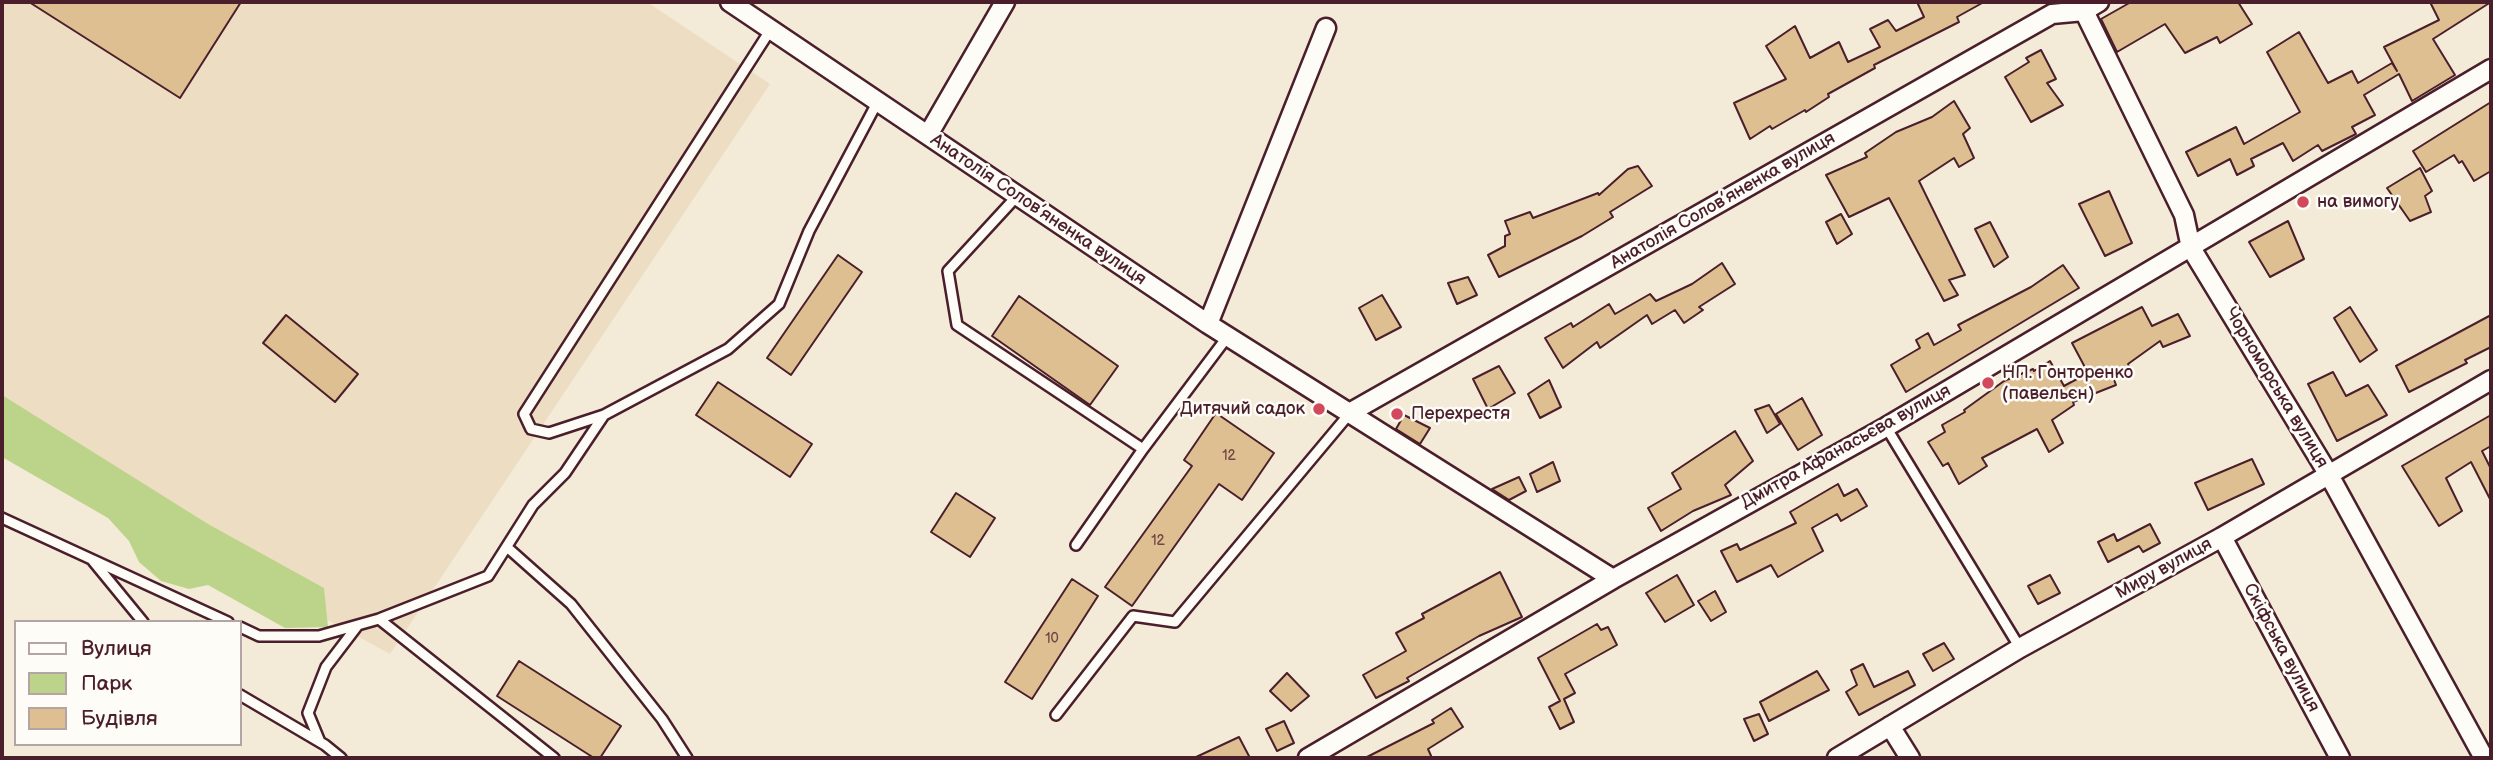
<!DOCTYPE html>
<meta charset="utf-8">
<style>
body{margin:0}
#map{position:relative;width:2493px;height:760px;overflow:hidden;background:#f4ead8;font-family:"Balsamiq Sans",sans-serif}
canvas{display:block}
.frame{position:absolute;inset:0;border:4px solid #4a1f2b;pointer-events:none}
.legend{position:absolute;left:14px;top:620px;width:228px;height:126px;box-sizing:border-box;background:#fdfcf7;border:2px solid #b5a4a5;margin:0;padding:9px 12px;list-style:none;font-size:21px;color:#4a1f2b}
.legend li{display:flex;align-items:center;gap:14px;height:35px}
.legend b{width:35px;border:2px solid #b5a4a5}
</style>
<div id="map">
<canvas width="2493" height="760"></canvas>
<div class="frame"></div>
<ul class="legend">
<li><b style="height:9px;background:#fdfcf7"></b>Вулиця</li>
<li><b style="height:19px;background:#bcd48a"></b>Парк</li>
<li><b style="height:19px;background:#debf91"></b>Будівля</li>
</ul>
</div>
<script>
const ctx = document.querySelector('canvas').getContext('2d');
ctx.lineJoin = 'round';
function fillPath(path, color) {
  ctx.fillStyle = color;
  ctx.fill(path, 'evenodd');
}
function toPath(rows) {
  const path = new Path2D();
  for (const r of rows) {
    path.moveTo(r[0], r[1]);
    for (let i = 2; i < r.length; i += 2) path.lineTo(r[i], r[i + 1]);
  }
  return path;
}
function strokePath(path, color, width, dash) {
  ctx.strokeStyle = color;
  ctx.lineWidth = width;
  ctx.lineCap = dash ? 'butt' : 'round';
  ctx.setLineDash(dash || []);
  ctx.stroke(path);
}
function label(font, color, halo, rows, align = 'center') {
  ctx.font = font + ' "Balsamiq Sans",sans-serif';
  ctx.lineWidth = 5;
  ctx.setLineDash([]);
  ctx.textBaseline = 'middle';
  ctx.strokeStyle = halo;
  ctx.fillStyle = color;
  for (const [text, x, y, turn = 0] of rows) {
    ctx.save();
    ctx.translate(x, y);
    ctx.rotate((+turn || 0) * Math.PI / 180);
    ctx.textAlign = isNaN(turn) ? turn : align;
    if (halo) ctx.strokeText(text, 0, 0);
    ctx.fillText(text, 0, 0);
    ctx.restore();
  }
}
const built = toPath([
 [2,2,647,2,770,84,390,654,2,442]
]);
const green = toPath([
 [2,395,208,524,324,588,328,627,285,628,208,585,189,589,161,581,139,562,129,541,108,518,2,457]
]);
const building = toPath([
 [29,2,241,2,180,98,29,2],
 [1917,2,1984,2,1957,17,1959,22,1874,65,1875,68,1828,94,1829,97,1806,112,1805,110,1772,129,1770,126,1750,139,1734,103,1786,79,1766,46,1795,26,1810,58,1839,42,1848,62,1880,47,1870,29,1888,20,1896,31,1924,17,1917,2],
 [2131,2,2238,2,2252,24,2220,43,2217,37,2185,53,2165,24,2117,52,2101,19,2131,2],
 [2430,2,2491,2,2433,39,2455,75,2412,101,2399,74,2364,95,2375,115,2352,127,2356,134,2322,151,2318,145,2293,161,2283,143,2251,159,2254,166,2237,175,2230,159,2198,176,2186,152,2236,127,2244,144,2300,112,2267,52,2299,32,2328,83,2352,71,2358,83,2392,63,2397,71,2384,47,2439,20,2430,2],
 [2041,50,2056,79,2047,83,2063,105,2031,122,2005,77,2029,62,2026,58,2041,50],
 [1954,101,1970,128,1963,134,1974,158,1959,167,1954,158,1919,181,1965,275,1949,280,1958,295,1944,301,1889,198,1849,217,1826,175,1867,157,1865,153,1896,132,1932,117,1954,101],
 [2491,102,2491,171,2474,181,2462,161,2459,163,2454,155,2426,172,2413,151,2491,102],
 [1638,166,1652,186,1610,212,1613,217,1582,236,1499,277,1488,255,1505,246,1505,236,1510,234,1505,221,1530,212,1533,218,1598,193,1599,195,1628,169,1638,166],
 [2420,168,2432,191,2425,196,2431,212,2410,221,2387,188,2420,168],
 [2109,191,2132,243,2105,256,2079,204,2109,191],
 [1841,214,1852,234,1837,244,1826,222,1841,214],
 [2288,221,2304,259,2270,277,2249,242,2288,221],
 [1990,222,2008,257,1994,267,1975,229,1990,222],
 [838,255,862,272,791,375,767,358,838,255],
 [1722,263,1735,284,1699,307,1703,310,1684,323,1675,310,1652,324,1647,315,1600,348,1597,342,1563,368,1545,338,1571,323,1573,327,1609,304,1615,314,1650,294,1656,301,1692,284,1722,263],
 [2063,265,2079,288,1906,392,1891,365,1920,348,1916,340,1928,333,1934,345,1961,330,1958,325,2031,287,2063,265],
 [1468,277,1477,295,1457,304,1448,283,1468,277],
 [1382,295,1401,327,1376,340,1359,308,1382,295],
 [1019,296,1118,366,1090,405,992,336,1019,296],
 [2142,307,2152,326,2178,314,2190,336,2163,347,2160,341,2128,364,2130,369,2113,377,2116,385,2073,402,2074,405,2052,420,2063,443,2049,452,2037,429,1982,458,1987,466,1959,484,1948,463,1943,466,1928,442,1945,432,1942,425,1965,412,1964,410,2004,381,2033,369,2034,371,2050,361,2064,386,2088,373,2072,343,2142,307],
 [2350,307,2377,350,2360,362,2334,318,2350,307],
 [286,315,358,374,335,402,263,343,286,315],
 [2491,315,2491,347,2465,360,2467,363,2409,392,2396,366,2491,315],
 [1499,366,1515,393,1488,409,1473,379,1499,366],
 [2333,372,2346,396,2368,385,2387,415,2337,441,2308,384,2333,372],
 [1549,380,1561,407,1540,418,1528,394,1549,380],
 [718,382,812,444,790,477,696,415,718,382],
 [1802,398,1822,435,1798,450,1776,414,1802,398],
 [1769,405,1780,424,1767,433,1755,410,1769,405],
 [1216,413,1274,453,1242,500,1219,484,1132,606,1105,587,1192,466,1184,460,1216,413],
 [1404,415,1430,428,1420,444,1396,429,1404,415],
 [2491,415,2491,446,2482,451,2491,469,2491,501,2471,462,2446,478,2462,511,2439,526,2402,466,2491,415],
 [1735,431,1753,461,1725,485,1731,495,1693,511,1661,531,1648,508,1681,489,1672,473,1735,431],
 [2252,459,2264,484,2208,510,2195,483,2252,459],
 [1553,462,1560,481,1537,492,1530,474,1553,462],
 [1519,477,1526,491,1509,500,1492,489,1519,477],
 [1838,484,1844,496,1857,489,1867,506,1841,521,1837,514,1812,528,1823,551,1778,577,1771,565,1737,582,1721,551,1737,544,1740,550,1796,523,1790,512,1838,484],
 [956,493,995,518,970,557,931,532,956,493],
 [2150,524,2160,543,2143,552,2139,546,2108,562,2098,542,2114,534,2117,541,2150,524],
 [1500,572,1522,617,1479,636,1407,678,1409,681,1376,698,1363,675,1406,651,1396,633,1424,618,1422,614,1500,572],
 [1677,575,1694,605,1665,622,1646,593,1677,575],
 [2050,575,2060,593,2038,604,2028,586,2050,575],
 [1072,579,1098,596,1032,699,1005,682,1072,579],
 [1715,591,1726,612,1711,621,1698,601,1715,591],
 [1597,624,1601,630,1608,627,1617,645,1565,674,1575,693,1564,699,1574,722,1560,729,1549,707,1560,701,1538,658,1597,624],
 [1944,643,1954,659,1933,671,1923,654,1944,643],
 [519,661,621,726,600,758,594,758,497,696,519,661],
 [1863,664,1874,687,1908,671,1915,685,1859,715,1846,692,1857,685,1851,670,1863,664],
 [1817,671,1829,690,1769,721,1760,702,1817,671],
 [1287,673,1309,696,1291,711,1270,691,1287,673],
 [1451,708,1463,727,1428,749,1432,758,1365,758,1434,723,1432,720,1451,708],
 [1759,714,1768,734,1754,741,1744,719,1759,714],
 [1284,721,1294,743,1277,751,1266,729,1284,721],
 [1239,737,1250,758,1194,758,1239,737]
]);
const lane = toPath([
 [1017,196,948,271,957,325,1143,449,1228,336],
 [604,415,549,433,531,429,524,414,771,29],
 [1886,427,2020,648],
 [2,518,228,622],
 [1076,545,1143,449],
 [508,548,571,604,662,719,687,758],
 [93,561,143,622],
 [379,619,554,758],
 [240,627,259,636,319,636,379,619,488,576,533,505,565,473,604,415,728,349,779,304,809,231,878,101],
 [240,695,325,745,341,758],
 [1056,715,1133,616,1175,622,1350,413],
 [320,742,308,713,326,667,358,625]
]);
const street = toPath([
 [730,2,1208,324,1613,579],
 [2084,11,2184,215,2191,248,2329,475,2484,758],
 [928,135,1005,2],
 [1208,324,1326,28],
 [1351,412,2052,14,2084,11,2099,2],
 [2222,537,2340,758],
 [1890,726,1910,758],
 [1308,758,1613,579,1886,427,2491,69],
 [1837,758,2020,648,2222,537,2491,380]
]);
const markers = [
 [2303,202,7,"#d1495b"],
 [1988,383,7,"#d1495b"],
 [1319,409,7,"#d1495b"],
 [1397,414,7,"#d1495b"]
];
const numberNames = [
 ["12",1229,456],
 ["12",1158,541],
 ["10",1052,639]
];
const streetNames = [
 ["Анатолія Солов’яненка вулиця",1723,201,-30],
 ["Анатолія Солов’яненка вулиця",1038,210,34],
 ["Чорноморська вулиця",2276,388,59],
 ["Дмитра Афанасьєва вулиця",1846,447,-29],
 ["Миру вулиця",2164,569,-29],
 ["Скіфська вулиця",2281,648,62]
];
const poiNames = [
 ["на вимогу",2317,202],
 ["НП. Гонторенко",2002,373],
 ["(павельєн)",2002,394],
 ["Дитячий садок",1305,409,"right"],
 ["Перехрестя",1411,414]
];
fillPath(built, '#edddc3');
fillPath(green, '#bcd48a');
fillPath(building, '#debf91');
strokePath(building, '#4a1f2b', 2);
strokePath(lane, '#4a1f2b', 14);
strokePath(street, '#4a1f2b', 23);
strokePath(lane, '#fdfcf7', 9);
strokePath(street, '#fdfcf7', 18);
for (const [x, y, r, color] of markers) {
  const dot = new Path2D();
  dot.arc(x, y, r, 0, 2 * Math.PI);
  ctx.fillStyle = color;
  ctx.fill(dot);
  strokePath(dot, '#fdfcf7', 2.5);
}
label('14px', '#6f4744', null, numberNames);
label('18px', '#4a1f2b', '#fdfcf7', streetNames);
label('18px', '#4a1f2b', '#fdfcf7', poiNames, 'left');
</script>
